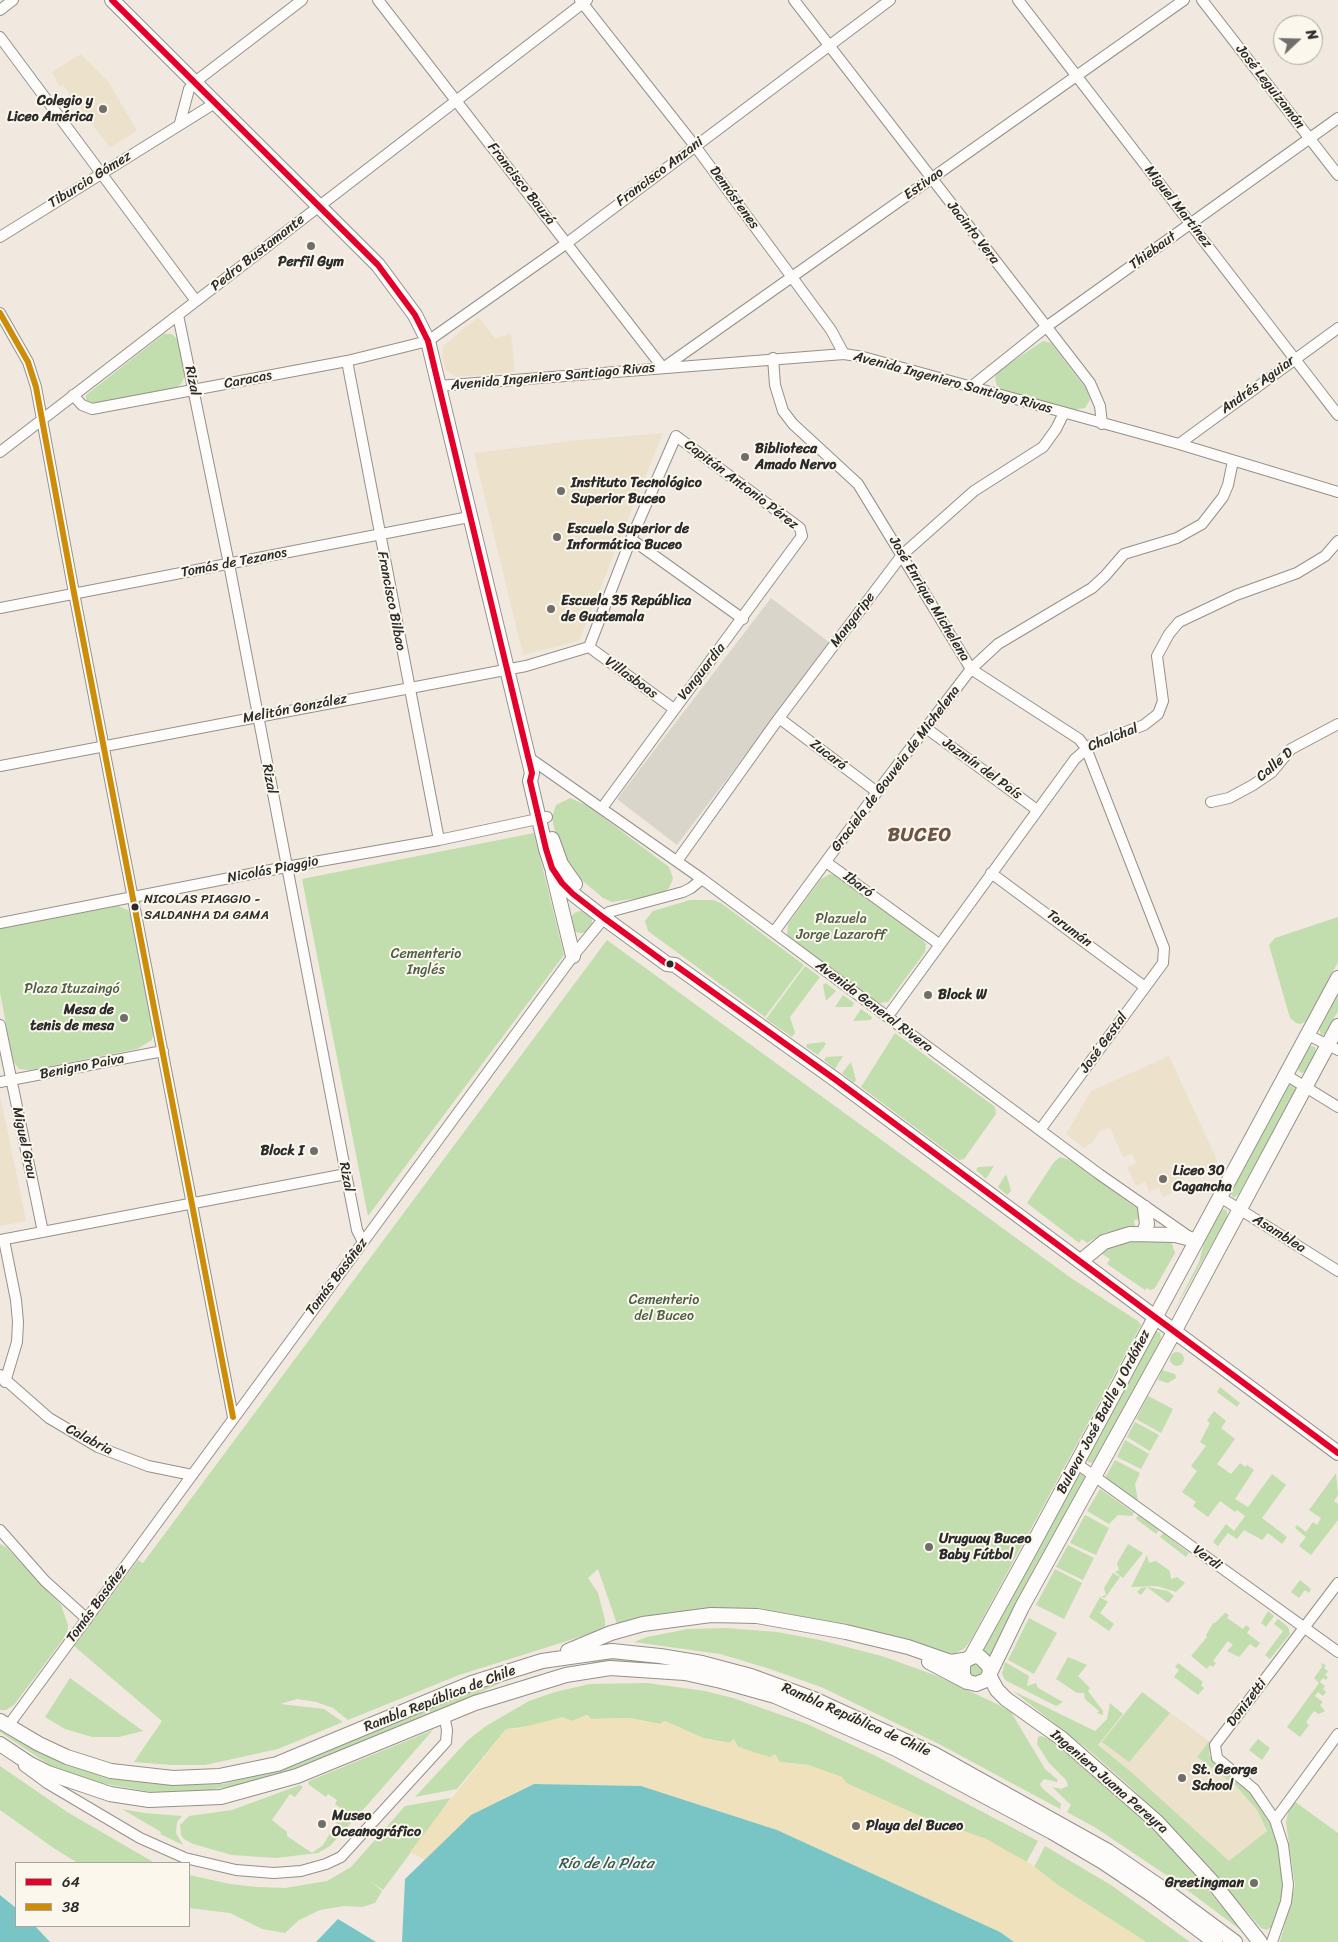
<!DOCTYPE html>
<meta charset="utf-8">
<style>
body{margin:0}
#map{position:relative;width:1338px;height:1942px;overflow:hidden;background:#f1e9df;font-family:Sriracha,sans-serif}
canvas{display:block}
.legend{position:absolute;left:15px;top:1862px;width:175px;height:65px;box-sizing:border-box;background:#fbf7ec;border:1px solid #a8a59f;margin:0;padding:6px 9px;list-style:none;font-size:15px;color:#2b2b2b}
.legend li{display:flex;align-items:center;gap:10px;height:25px}
.legend b{width:25px;border:1px solid #a8a59f}
.north{position:absolute;left:1273px;top:15px;width:50px;height:50px;box-sizing:border-box;background:#fbf7ec;border:1px solid #a8a59f;border-radius:50%;rotate:69deg;font-size:14px;font-weight:700;line-height:20px;text-align:center;color:#2b2b2b}
.north::after{content:'';display:block;margin:auto;width:18px;height:22px;background:#706e6a;clip-path:polygon(50% 0,100% 100%,50% 72%,0 100%)}
</style>
<div id="map">
<canvas width="1338" height="1942"></canvas>
<ul class="legend">
<li><b style="height:6px;background:#e4002b"></b>64</li>
<li><b style="height:6px;background:#ce8d09"></b>38</li>
</ul>
<div class="north">N</div>
</div>
<script>
const ctx = document.querySelector('canvas').getContext('2d');
ctx.lineJoin = 'round';
function fillPath(path, color) {
  ctx.fillStyle = color;
  ctx.fill(path, 'evenodd');
}
function toPath(rows) {
  const path = new Path2D();
  for (const r of rows) {
    if (r.length === 3) {
      path.moveTo(r[0] + r[2], r[1]);
      path.arc(r[0], r[1], r[2], 0, 2 * Math.PI);
      continue;
    }
    path.moveTo(r[0], r[1]);
    for (let i = 2; i < r.length; i += 2) path.lineTo(r[i], r[i + 1]);
  }
  return path;
}
function strokePath(path, color, width, dash) {
  ctx.strokeStyle = color;
  ctx.lineWidth = width;
  ctx.lineCap = dash ? 'butt' : 'round';
  ctx.setLineDash(dash || []);
  ctx.stroke(path);
}
function label(font, color, halo, rows, align = 'center') {
  ctx.font = font + ' Sriracha,sans-serif';
  ctx.lineWidth = 4;
  ctx.setLineDash([]);
  ctx.textBaseline = 'middle';
  ctx.strokeStyle = halo;
  ctx.fillStyle = color;
  for (const [text, x, y, turn = 0] of rows) {
    ctx.save();
    ctx.translate(x, y);
    ctx.rotate((+turn || 0) * Math.PI / 180);
    ctx.textAlign = isNaN(turn) ? turn : align;
    if (halo) ctx.strokeText(text, 0, 0);
    ctx.fillText(text, 0, 0);
    ctx.restore();
  }
}
const built = toPath([
 [81,54,108,81,137,131,110,148,63,85,60,87,52,72],
 [478,317,496,339,511,333,515,372,456,377,446,370,442,358,443,346],
 [663,433,579,641,523,655,474,453,570,441],
 [1169,1056,1218,1162,1179,1180,1183,1188,1163,1197,1159,1188,1149,1192,1145,1182,1136,1186,1127,1167,1136,1163,1132,1154,1123,1157,1110,1128,1099,1131,1093,1142,1084,1148,1066,1134,1091,1091],
 [1,1099,26,1221,0,1226,0,1100],
 [1142,1692,1209,1741,1197,1757,1236,1786,1257,1810,1267,1831,1229,1862,1130,1771,1098,1745]
]);
const industrial = toPath([
 [771,598,830,643,677,845,617,799]
]);
const green = toPath([
 [164,334,172,334,178,340,185,376,181,384,174,389,94,403,86,401,86,395],
 [1043,341,1051,343,1087,390,1090,400,1085,408,1072,410,1002,391,997,386,995,377,997,372],
 [570,798,588,806,669,867,673,878,669,888,663,893,646,897,612,902,603,898,578,877,569,867,556,836,552,817,556,805],
 [534,833,564,955,368,1216,302,879],
 [830,874,835,875,921,938,926,944,925,952,888,1002,880,1003,875,1001,789,939,787,935,788,924,821,879],
 [690,900,713,900,721,903,804,965,765,1017,648,931,645,921,653,911],
 [118,906,128,910,131,917,154,1030,152,1040,137,1049,30,1070,19,1069,13,1061,0,992,0,929],
 [581,922,11],
 [1338,917,1338,962,1306,1021,1301,1024,1296,1023,1290,1018,1269,945,1275,938],
 [607,940,1071,1278,1138,1321,1141,1325,972,1638,965,1648,952,1655,837,1624,761,1610,688,1611,618,1627,598,1569,588,1578,598,1593,605,1620,605,1629,459,1675,348,1720,333,1708,316,1702,297,1699,280,1704,324,1709,343,1722,278,1749,205,1765,172,1765,134,1762,162,1721,74,1646,138,1560,143,1563],
 [805,966,820,977,790,1017,795,1033,792,1037,766,1019],
 [826,983,836,991,826,1001,823,985],
 [1338,991,1338,1011,1325,1034,1321,1035,1319,1028],
 [843,995,854,1003,852,1007,835,1007],
 [861,1009,872,1017,871,1020,853,1021],
 [895,1033,995,1107,996,1114,964,1159,959,1160,861,1087],
 [824,1042,826,1044,818,1055,806,1047,807,1044],
 [1311,1046,1315,1047,1316,1052,1305,1072,1301,1073,1297,1068,1308,1047],
 [843,1056,835,1069,824,1060,826,1057],
 [851,1062,856,1080,854,1083,842,1073],
 [1291,1083,1296,1087,1295,1092,1238,1195,1233,1198,1230,1192,1288,1084],
 [1060,1157,1070,1160,1135,1207,1141,1211,1143,1219,1134,1220,1135,1226,1104,1233,1087,1243,1082,1239,1079,1243,1027,1203,1054,1162],
 [994,1166,986,1179,976,1170,978,1167],
 [1005,1175,1007,1176,1011,1191,1007,1195,998,1187],
 [1221,1209,1227,1210,1227,1217,1172,1315,1199,1262,1204,1243],
 [1131,1239,1171,1241,1175,1253,1155,1288,1151,1290,1147,1288,1145,1290,1107,1264,1110,1259,1099,1252],
 [1155,1331,1160,1333,1161,1339,1097,1460,1092,1463,1088,1462,1086,1458],
 [1177,1359,7],
 [1162,1370,1175,1374,1176,1378,1168,1383,1158,1380],
 [1220,1387,1240,1403,1237,1407,1217,1392],
 [1148,1396,1173,1409,1161,1433,1136,1419],
 [1214,1411,1226,1421,1221,1428,1235,1439,1217,1464,1231,1474,1240,1463,1245,1467,1247,1465,1254,1470,1235,1499,1248,1507,1272,1474,1286,1485,1262,1518,1287,1537,1282,1544,1268,1533,1262,1540,1244,1530,1237,1539,1228,1533,1218,1546,1213,1542,1226,1524,1234,1531,1245,1516,1237,1510,1235,1512,1220,1501,1208,1517,1193,1506,1196,1502,1182,1492,1197,1471,1191,1466,1206,1446,1200,1442,1210,1423,1207,1421],
 [1135,1422,1159,1435,1150,1451,1127,1437],
 [1125,1440,1149,1454,1141,1469,1117,1457],
 [1115,1460,1140,1473,1135,1484,1138,1501,1105,1478],
 [1336,1473,1338,1495,1334,1501,1338,1504,1338,1520,1311,1555,1299,1546,1306,1537,1295,1528,1297,1525,1306,1532,1313,1522,1317,1525,1321,1518,1309,1510],
 [1078,1474,1083,1474,1086,1479,991,1660,976,1651],
 [1100,1489,1134,1513,1132,1516,1118,1515,1109,1524,1087,1511],
 [1085,1515,1109,1528,1096,1555,1070,1543],
 [1138,1515,1159,1530,1156,1534,1136,1519],
 [1163,1533,1189,1553,1186,1557,1160,1537],
 [0,1544,6,1547,61,1605,68,1625,67,1634,61,1642,14,1705,6,1710,0,1710],
 [1128,1544,1143,1553,1123,1578,1115,1572,1119,1570,1117,1563],
 [1068,1545,1094,1558,1083,1580,1056,1567],
 [1147,1555,1149,1563,1156,1561,1170,1571,1171,1579,1177,1577,1185,1583,1176,1592,1157,1586,1131,1587],
 [1055,1569,1082,1583,1064,1619,1036,1605],
 [1113,1573,1120,1577,1105,1598,1101,1597,1106,1595,1104,1588],
 [1300,1580,1311,1589,1309,1593,1305,1590,1299,1598,1291,1592],
 [1147,1587,1141,1595,1137,1592,1141,1588,1147,1587,1168,1591,1174,1596,1168,1603],
 [1100,1597,1108,1602,1100,1613,1114,1624,1109,1631,1089,1617],
 [1268,1611,1274,1616,1266,1627,1261,1623],
 [1225,1613,1229,1615,1227,1618,1243,1629,1246,1625,1250,1628,1247,1633,1260,1643,1256,1648,1250,1644,1239,1657,1227,1651,1233,1645,1228,1641,1213,1661,1216,1663,1213,1667,1210,1665,1207,1669,1191,1656,1207,1637,1206,1635,1214,1622,1215,1623],
 [1029,1618,1057,1633,1034,1674,1008,1660],
 [1278,1619,1288,1627,1290,1634,1270,1659,1265,1655,1283,1631,1274,1624],
 [726,1628,777,1632,820,1640,885,1657,937,1676,997,1704,1011,1712,1045,1769,1058,1780,1057,1782,1044,1779,1040,1784,1042,1788,1061,1804,1060,1809,939,1744,821,1687,767,1668,720,1654,634,1642,647,1637,688,1629],
 [600,1657,637,1658,691,1668,654,1663,613,1662,589,1664],
 [1068,1657,1087,1665,1078,1676,1090,1688,1088,1691,1103,1711,1103,1715,1097,1713,1099,1711,1085,1699,1084,1693,1077,1693,1056,1679],
 [1005,1662,1029,1676,1027,1686,1036,1683,1038,1688,1063,1702,1056,1706,1005,1680,1002,1674],
 [566,1663,506,1680,461,1702,309,1765,256,1782,203,1791,151,1792,95,1782,51,1766,0,1732,0,1729,55,1760,114,1779,168,1785,223,1784,281,1769,457,1696,527,1672],
 [1178,1663,1203,1682,1201,1685,1204,1688,1198,1695,1174,1677,1179,1670,1175,1667],
 [1321,1663,1326,1665,1324,1668,1328,1671,1325,1675,1328,1677,1326,1680,1323,1678,1320,1682,1325,1686,1323,1689,1326,1692,1323,1696,1318,1692,1315,1696,1323,1702,1320,1705,1325,1711,1319,1714,1314,1711,1306,1722,1309,1725,1300,1737,1287,1727,1319,1683,1314,1678,1322,1667],
 [976,1671,7],
 [70,1678,143,1731,119,1737,92,1737,65,1729,45,1717],
 [647,1683,705,1691,733,1698,807,1724,876,1756,1038,1841,1026,1863,986,1839,915,1814,846,1783,842,1777,808,1765,780,1762,738,1747,734,1740,729,1743,703,1738,665,1721,660,1724,629,1718,591,1719,587,1715,572,1721,506,1729,457,1789,415,1797,468,1740,486,1726,529,1701,555,1692,590,1684],
 [1013,1691,1095,1731,1107,1719,1110,1703,1118,1710,1123,1714,1098,1745,1130,1771,1229,1861,1267,1831,1257,1810,1236,1786,1197,1757,1209,1741,1211,1743,1209,1754,1212,1760,1250,1793,1271,1822,1276,1836,1283,1885,1281,1901,1273,1926,1267,1930,1261,1928,1200,1858,1135,1791,1091,1752],
 [1142,1692,1170,1713,1129,1762,1102,1742],
 [433,1730,355,1819,335,1804,337,1800,328,1794,326,1797,308,1784,309,1781],
 [1041,1736,1049,1739,1076,1760,1140,1816,1178,1854,1242,1931,1175,1881,1096,1828,1067,1812,1071,1805,1052,1787,1061,1789,1068,1786,1066,1780,1049,1763,1037,1744,1038,1737],
 [1258,1739,1270,1748,1262,1760,1249,1750],
 [0,1766,67,1812,155,1863,78,1863,55,1849,0,1810],
 [300,1785,303,1787,295,1797,290,1794,272,1820,287,1832,287,1836,312,1853,323,1845,341,1815,351,1823,330,1846,318,1853,276,1858,232,1855,193,1844,184,1839,181,1835,180,1825,189,1816,232,1810],
 [451,1798,383,1890,370,1881,382,1891,375,1903,362,1907,344,1906,320,1910,299,1920,285,1933,262,1929,230,1913,189,1908,189,1875,230,1884,257,1887,285,1888,327,1881,351,1867,405,1806],
 [1294,1801,1338,1833,1338,1942,1280,1942,1295,1886,1286,1823,1289,1808],
 [122,1809,144,1813,182,1816,177,1822,176,1833,183,1845,160,1834,161,1832],
 [1045,1846,1111,1885,1190,1942,1146,1942,1059,1886,1034,1867]
]);
const sand = toPath([
 [587,1715,591,1719,629,1718,660,1724,664,1721,703,1738,729,1743,734,1739,738,1747,770,1757,775,1754,780,1762,808,1765,842,1777,846,1783,915,1814,986,1839,1031,1864,1059,1886,1146,1942,1014,1942,1000,1932,777,1830,641,1786,534,1784,471,1815,425,1860,410,1852,506,1729,515,1729,563,1717,572,1721]
]);
const water = toPath([
 [534,1784,641,1786,777,1830,1000,1932,1014,1942,402,1942,405,1879,471,1815],
 [0,1895,16,1908,16,1926,35,1926,50,1942,0,1942],
 [338,1919,376,1942,316,1942]
]);
const minor = toPath([
 [378,0,663,368,1184,0],
 [580,0,695,146,831,330,844,354],
 [794,0,1090,383,1100,406,1102,424],
 [1018,0,1338,415],
 [1202,0,1338,175],
 [0,10,13,0],
 [0,37,196,301],
 [180,123,189,89,195,82,302,0],
 [0,237,215,103],
 [0,313,28,362,36,387,74,593,233,1417],
 [178,315,229,564,346,1174,357,1230,363,1242],
 [773,358,775,385,783,411,793,424,858,484,971,669,1079,739,1086,748,1164,948,1163,963,1040,1130],
 [347,361,439,840],
 [438,386,844,354,863,357,1179,444,1338,492],
 [971,387,1046,327,1338,118],
 [73,395,82,405,92,409,347,361,428,341,567,243,890,0],
 [1179,444,1338,328],
 [0,452,587,0],
 [631,539,743,619],
 [0,608,469,517],
 [589,647,631,539,676,436,800,528,802,536,602,808],
 [589,647,674,709],
 [779,718,877,792],
 [926,728,1037,810],
 [528,757,702,879,1099,1174,1188,1236],
 [0,766,526,666,589,647],
 [1211,802,1229,798,1253,785,1272,772,1291,749,1338,724],
 [677,861,779,718,902,555,974,491,1043,447,1056,429,1064,413],
 [826,862,939,944],
 [991,873,1145,987],
 [0,923,286,867,439,840,547,817],
 [774,932,877,792,971,669,998,644,1092,588,1105,576,1124,554,1177,538,1202,524,1223,497,1228,485,1233,461],
 [888,1016,1075,759,1091,745,1144,725,1158,714,1163,701,1157,656,1169,634,1179,622,1236,595,1297,573,1325,556,1338,541],
 [0,1025,43,1232],
 [1308,1035,1338,1050],
 [1286,1075,1338,1107],
 [0,1082,163,1051],
 [1220,1197,1338,1271],
 [0,1240,346,1174],
 [4,1240,16,1300,18,1322,17,1342,5,1382],
 [0,1375,49,1418,98,1447,148,1466,192,1475],
 [1076,1463,1338,1652],
 [0,1530,45,1581,87,1619],
 [8,1726,573,956,609,912,683,892,691,888,702,879],
 [24,1766,47,1783,140,1838,185,1858,236,1870,274,1873,301,1871,326,1864,341,1857,446,1742,447,1730,444,1715],
 [1275,1820,1254,1789,1217,1758,1215,1745,1338,1583],
 [1272,1942,1286,1902,1288,1885,1283,1845,1275,1820,1338,1734]
]);
const major = toPath([
 [112,0,378,265,415,315,428,341,532,773,530,781,546,849,552,868,562,883,573,894,604,918,667,964,675,965,836,1080,1338,1453],
 [552,839,561,864,575,884],
 [553,873,573,956],
 [1144,1233,1147,1224,1145,1208],
 [1081,1261,1104,1242,1130,1234,1175,1235,1195,1240],
 [568,1651,611,1633,643,1624,711,1615,757,1616,846,1632,908,1647,951,1662,963,1660,968,1659,974,1656,980,1657,989,1666,990,1673,986,1680,976,1684,968,1682,963,1676,963,1665,965,1661,968,1659,972,1655,1025,1559,1338,978],
 [929,1662,967,1682],
 [990,1673,1022,1607,1174,1332,1338,1026],
 [989,1675,997,1690,1006,1699,1061,1738,1157,1822,1215,1885,1260,1942],
 [0,1721,39,1744,67,1757,111,1771,173,1778,219,1776,277,1764,472,1683,542,1661,612,1651,660,1656,702,1663,751,1676,814,1699,934,1754,1108,1851,1165,1890,1235,1942],
 [0,1744,30,1764,48,1773,110,1794,149,1800,221,1797,297,1776,475,1703,566,1675,610,1668,685,1673,721,1681,775,1696,896,1749,1052,1832,1103,1862,1152,1895,1215,1942]
]);
const bus1 = toPath([
 [112,0,378,265,415,315,428,341,532,773,530,781,546,849,552,868,562,883,573,894,604,918,667,964,675,965,836,1080,1338,1453]
]);
const bus2 = toPath([
 [0,313,28,362,36,387,74,593,233,1417]
]);
const markers = [
 [103,109,5,"#706e6a"],
 [311,246,5,"#706e6a"],
 [745,457,5,"#706e6a"],
 [561,491,5,"#706e6a"],
 [557,537,5,"#706e6a"],
 [551,609,5,"#706e6a"],
 [135,907,4.5,"#2b2b2b"],
 [670,964,4.5,"#2b2b2b"],
 [928,995,5,"#706e6a"],
 [124,1018,5,"#706e6a"],
 [314,1151,5,"#706e6a"],
 [1163,1179,5,"#706e6a"],
 [929,1547,5,"#706e6a"],
 [1182,1778,5,"#706e6a"],
 [322,1824,5,"#706e6a"],
 [856,1826,5,"#706e6a"],
 [1254,1883,5,"#706e6a"]
];
const busNames = [
 ["NICOLAS PIAGGIO -",144,900],
 ["SALDANHA DA GAMA",144,916]
];
const streetNames = [
 ["José Leguizamón",1270,87,52],
 ["Francisco Anzani",660,172,-37],
 ["Tiburcio Gómez",90,180,-32],
 ["Francisco Bauzá",521,184,52],
 ["Estivao",924,184,-35],
 ["Demóstenes",734,198,54],
 ["Miguel Martínez",1178,207,52],
 ["Jacinto Vera",973,233,52],
 ["Thiebaut",1153,251,-36],
 ["Pedro Bustamante",258,253,-38],
 ["Avenida Ingeniero Santiago Rivas",553,377,-5],
 ["Caracas",248,380,-11],
 ["Rizal",192,381,78],
 ["Avenida Ingeniero Santiago Rivas",953,383,15],
 ["Andrés Aguiar",1258,385,-36],
 ["Capitán Antonio Pérez",741,485,37],
 ["Tomás de Tezanos",234,563,-11],
 ["José Enrique Michelena",929,599,59],
 ["Francisco Bilbao",391,601,79],
 ["Mangaripe",853,620,-53],
 ["Vanguardia",702,672,-52],
 ["Villasboas",631,678,36],
 ["Melitón González",295,709,-11],
 ["Chalchal",1113,738,-22],
 ["Zucará",828,755,37],
 ["Calle D",1275,765,-41],
 ["Graciela de Gouveia de Michelena",896,769,-53],
 ["Jazmín del País",982,769,36],
 ["Rizal",269,779,79],
 ["Nicolás Piaggio",273,870,-11],
 ["Ibaró",858,885,37],
 ["Tarumán",1069,929,37],
 ["Avenida General Rivera",874,1007,37],
 ["José Gestal",1104,1043,-54],
 ["Benigno Paiva",82,1067,-11],
 ["Miguel Grau",24,1143,78],
 ["Rizal",346,1177,79],
 ["Asamblea",1279,1234,32],
 ["Tomás Basáñez",337,1277,-53],
 ["Bulevar José Batlle y Ordóñez",1104,1412,-62],
 ["Calabria",89,1440,28],
 ["Verdi",1207,1558,36],
 ["Tomás Basáñez",97,1604,-54],
 ["Rambla República de Chile",440,1699,-21],
 ["Donizetti",1247,1703,-53],
 ["Rambla República de Chile",856,1720,24],
 ["Ingeniera Juana Pereyra",1109,1782,41]
];
const poiNames = [
 ["Colegio y",93,101,"right"],
 ["Liceo América",93,117,"right"],
 ["Perfil Gym",311,262,"center"],
 ["Biblioteca",755,449],
 ["Amado Nervo",755,465],
 ["Instituto Tecnológico",571,483],
 ["Superior Buceo",571,499],
 ["Escuela Superior de",567,529],
 ["Informática Buceo",567,545],
 ["Escuela 35 República",561,601],
 ["de Guatemala",561,617],
 ["Block W",938,995],
 ["Mesa de",114,1010,"right"],
 ["tenis de mesa",114,1026,"right"],
 ["Block I",304,1151,"right"],
 ["Liceo 30",1173,1171],
 ["Cagancha",1173,1187],
 ["Uruguay Buceo",939,1539],
 ["Baby Fútbol",939,1555],
 ["St. George",1192,1770],
 ["School",1192,1786],
 ["Museo",332,1816],
 ["Oceanográfico",332,1832],
 ["Playa del Buceo",866,1826],
 ["Greetingman",1244,1883,"right"]
];
const parkNames = [
 ["Plazuela",841,919],
 ["Jorge Lazaroff",841,935],
 ["Cementerio",426,954],
 ["Inglés",426,970],
 ["Plaza Ituzaingó",72,989],
 ["Cementerio",664,1300],
 ["del Buceo",664,1316]
];
const waterNames = [
 ["Río de la Plata",606,1864]
];
const districtNames = [
 ["BUCEO",920,836]
];
fillPath(built, '#ece1cb');
fillPath(industrial, '#dad5ca');
fillPath(green, '#c2ddae');
fillPath(sand, '#efe1bb');
fillPath(water, '#79c5c6');
strokePath(minor, '#94908b', 12);
strokePath(major, '#94908b', 16);
strokePath(minor, '#fdfcfa', 10);
strokePath(major, '#fdfcfa', 14);
strokePath(bus1, '#e4002b', 6);
strokePath(bus2, '#ce8d09', 6);
for (const [x, y, r, color] of markers) {
  const dot = new Path2D();
  dot.arc(x, y, r, 0, 2 * Math.PI);
  ctx.fillStyle = color;
  ctx.fill(dot);
  strokePath(dot, '#fbf7ec', 2);
}
label('13px', '#2b2b2b', '#fbf7ec', busNames, 'left');
label('14px', '#2b2b2b', '#fbf7ec', streetNames);
label('bold 14px', '#2b2b2b', '#fbf7ec', poiNames, 'left');
label('14px', '#4d5e46', '#fbf7ec', parkNames);
label('italic 15px', '#345b5e', '#fbf7ec', waterNames);
ctx.letterSpacing = '1px';
label('bold 19px', '#6d5546', '#fbf7ec', districtNames);
ctx.letterSpacing = '0px';
</script>
